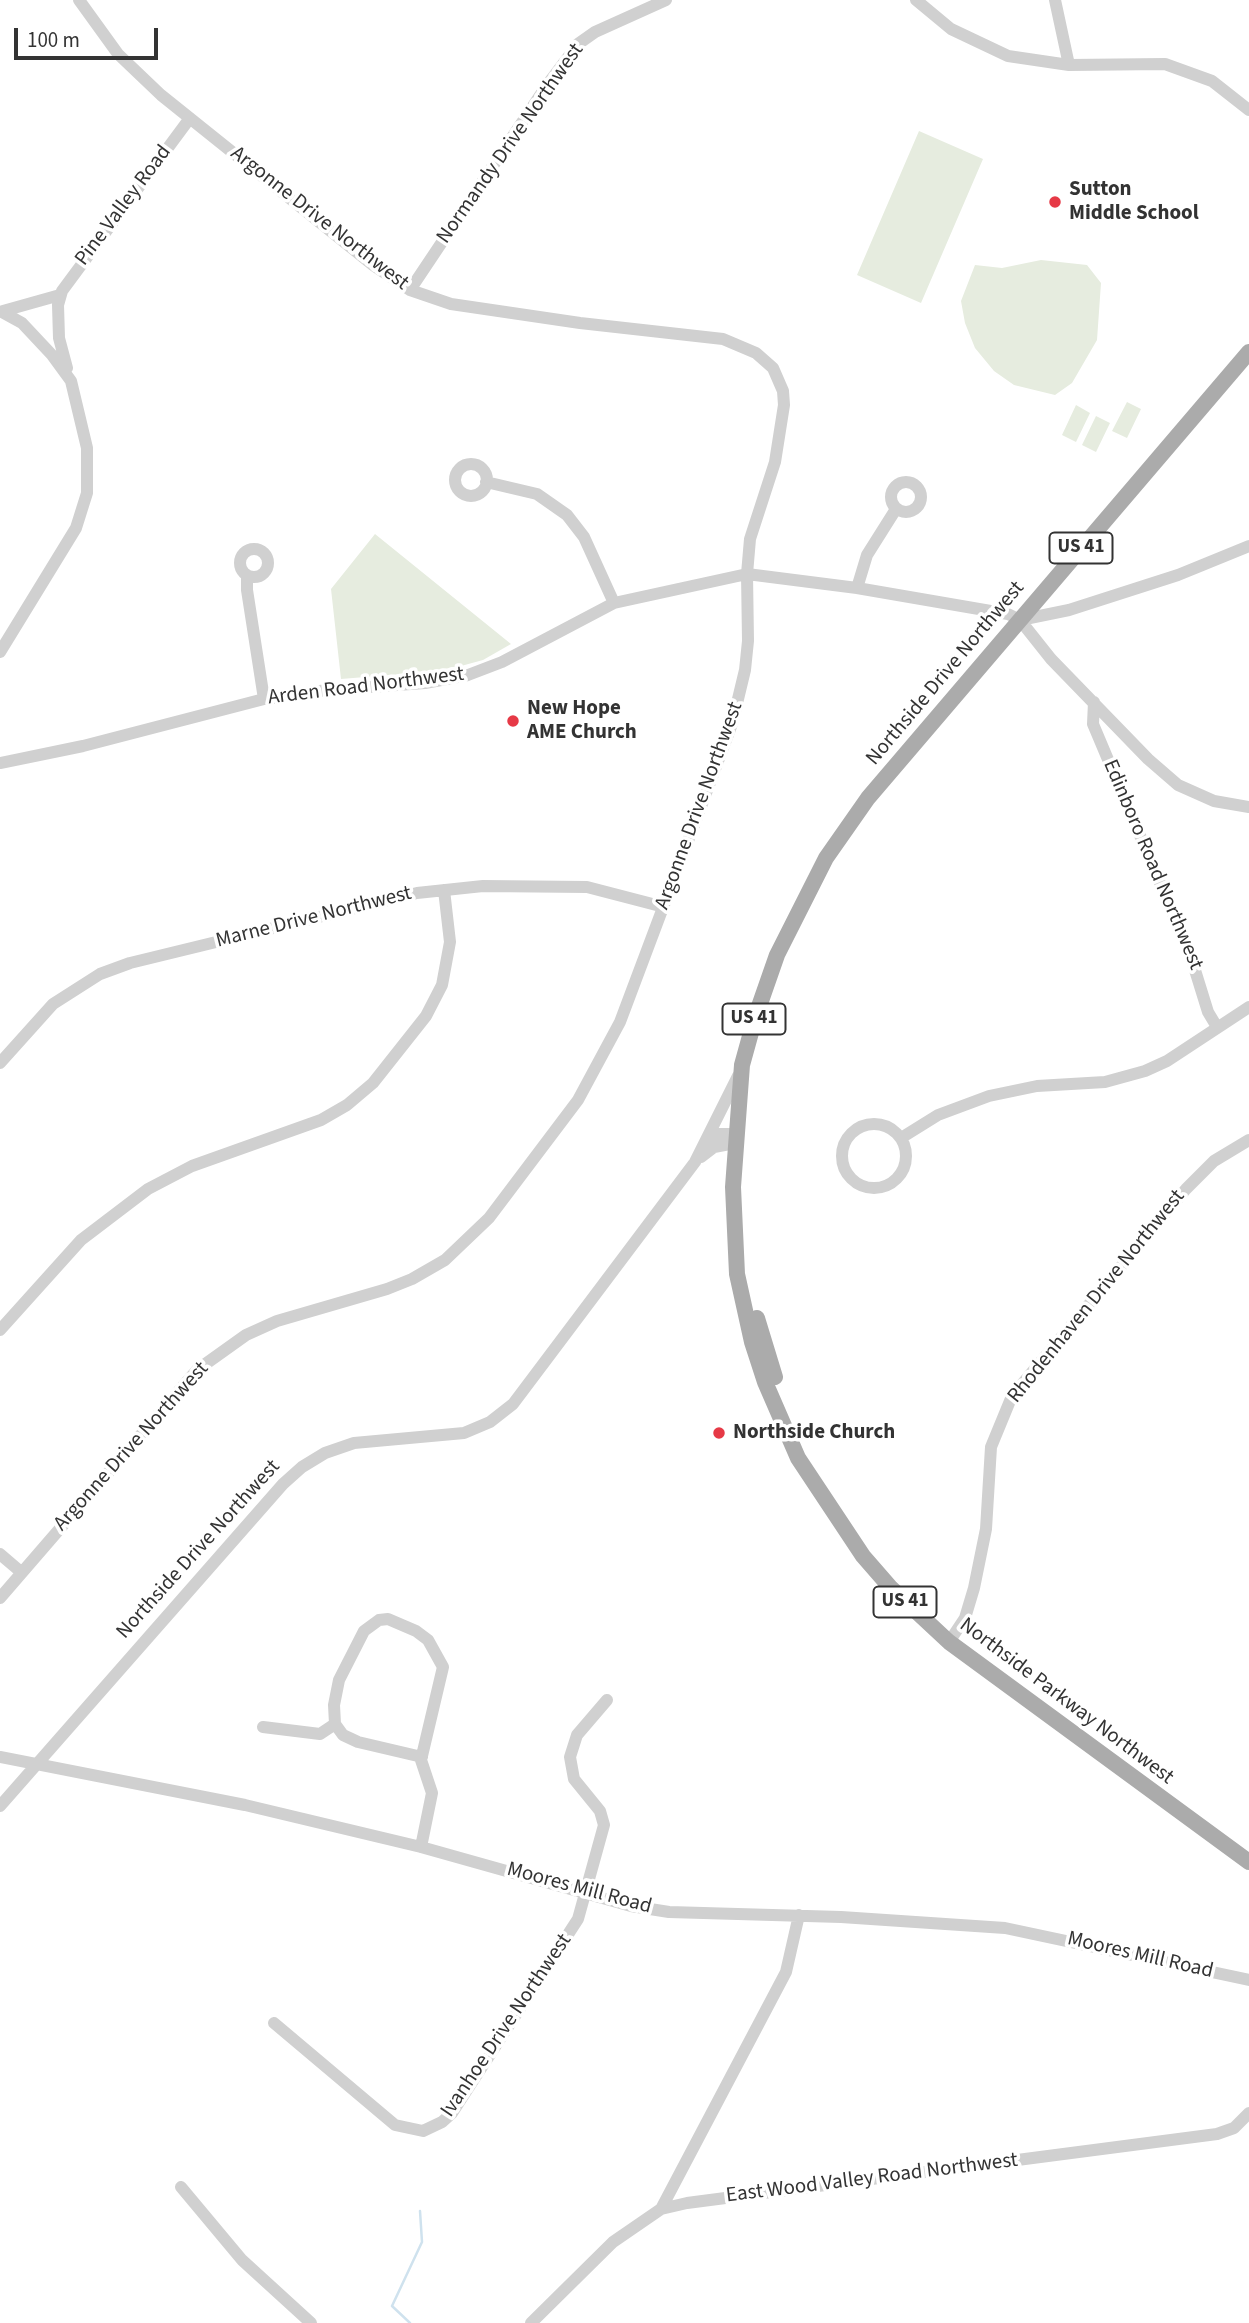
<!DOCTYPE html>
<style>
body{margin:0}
#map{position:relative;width:1249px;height:2323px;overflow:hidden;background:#fff;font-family:"Source Sans 3",sans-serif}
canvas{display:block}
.scale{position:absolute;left:14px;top:28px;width:144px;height:32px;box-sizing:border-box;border:4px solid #333;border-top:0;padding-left:9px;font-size:21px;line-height:24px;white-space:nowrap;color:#333;-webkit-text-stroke:5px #fff;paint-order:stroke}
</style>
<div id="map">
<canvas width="1249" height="2323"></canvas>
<div class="scale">100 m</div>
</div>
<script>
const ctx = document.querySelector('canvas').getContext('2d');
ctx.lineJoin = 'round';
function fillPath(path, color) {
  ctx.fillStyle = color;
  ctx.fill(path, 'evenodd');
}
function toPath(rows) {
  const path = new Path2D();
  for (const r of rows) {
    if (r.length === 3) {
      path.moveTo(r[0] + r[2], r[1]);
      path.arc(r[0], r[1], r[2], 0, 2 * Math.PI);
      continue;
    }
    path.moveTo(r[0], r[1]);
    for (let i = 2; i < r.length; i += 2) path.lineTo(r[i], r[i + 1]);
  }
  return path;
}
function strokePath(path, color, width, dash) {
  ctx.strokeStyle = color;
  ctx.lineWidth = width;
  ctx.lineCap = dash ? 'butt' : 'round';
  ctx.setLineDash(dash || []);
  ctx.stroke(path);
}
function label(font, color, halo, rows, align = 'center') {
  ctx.font = font + ' "Source Sans 3",sans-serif';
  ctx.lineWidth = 7;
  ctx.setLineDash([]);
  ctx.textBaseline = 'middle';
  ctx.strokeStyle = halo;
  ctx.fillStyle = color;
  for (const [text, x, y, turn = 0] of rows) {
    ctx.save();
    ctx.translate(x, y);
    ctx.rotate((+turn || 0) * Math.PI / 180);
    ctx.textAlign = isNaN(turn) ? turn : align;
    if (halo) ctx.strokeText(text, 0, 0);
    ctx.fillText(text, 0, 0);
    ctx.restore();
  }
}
const green = toPath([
 [919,131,983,159,921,303,857,275],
 [1041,260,1087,265,1101,283,1097,340,1072,383,1055,395,1014,385,994,371,975,348,965,323,961,301,975,265,1002,268],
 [1127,402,1141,409,1127,438,1112,431],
 [1076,405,1090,413,1076,442,1062,435],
 [1096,416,1110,423,1096,452,1082,445],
 [375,534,511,644,483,660,461,666,426,672,341,679,331,589]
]);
const stream = toPath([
 [410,2323,392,2306,422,2242,420,2211]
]);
const minor = toPath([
 [916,0,951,29,1008,56,1069,65,1165,64,1212,81,1249,110],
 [1055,0,1069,65],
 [410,290,547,85,578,44,595,32,666,0],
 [3,311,60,295],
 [67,368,59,338,58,305,62,291,190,118],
 [471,480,16],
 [906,497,15],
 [486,482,537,494,567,515,584,537,614,603],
 [254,563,14],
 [247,576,247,590,264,699],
 [857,588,867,555,896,509],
 [1020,620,1051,659,1148,759,1178,785,1214,801,1249,807],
 [0,652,76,528,87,493,87,448,71,381,52,355,22,323,2,312],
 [1094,702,1093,724,1190,954,1208,1012,1217,1027],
 [0,763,83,746,264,699,327,690,425,683,468,675,502,662,614,603,747,574,857,588,1008,614,1020,620,1069,610,1178,575,1249,546],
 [0,1063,53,1004,100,974,130,963,417,893,483,886,587,887,664,907],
 [874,1156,32],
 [901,1138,938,1115,989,1096,1037,1086,1105,1082,1145,1071,1167,1061,1249,1007],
 [706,1142,719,1134,735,1134],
 [701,1157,714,1147,735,1143],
 [0,1330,81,1240,148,1189,192,1166,321,1120,347,1105,373,1083,426,1016,442,985,450,942,444,890],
 [0,1554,21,1572],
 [0,1598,197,1370,246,1335,277,1321,387,1289,412,1279,445,1260,489,1218,578,1100,620,1022,732,724,745,670,748,641,747,574,750,539,775,462,784,405,783,391,773,368,756,353,723,339,580,323,451,304,410,290,373,265,161,95,118,54,79,0],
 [949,1642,965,1618,974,1588,986,1529,991,1447,1012,1396,1186,1189,1214,1161,1249,1140],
 [263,1727,320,1734,335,1724],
 [0,1757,245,1805,421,1847,631,1906,669,1912,841,1917,1005,1928,1249,1980],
 [0,1806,283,1484,302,1467,325,1453,354,1443,464,1433,490,1422,513,1404,695,1162,738,1076],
 [421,1847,432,1793,421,1760,443,1667,428,1640,416,1631,388,1619,379,1620,364,1631,339,1680,334,1705,335,1724,343,1735,358,1742,422,1757],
 [274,2023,395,2125,423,2131,442,2122,452,2113,578,1919,604,1825,600,1811,574,1779,570,1757,577,1735,607,1700],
 [181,2187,242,2260,311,2323],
 [661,2209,786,1972,799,1915],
 [531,2323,613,2242,661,2209,687,2203,1217,2134,1234,2128,1249,2113]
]);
const major = toPath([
 [1249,352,868,798,826,858,777,955,755,1018,742,1065,733,1187,737,1274,752,1342,765,1382,798,1458,863,1556,890,1587,949,1642,1249,1862],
 [757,1318,775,1377]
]);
const markers = [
 [1055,202,7,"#e63946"],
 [513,721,7,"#e63946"],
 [719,1433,7,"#e63946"]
];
const shields = [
 [1081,548,63],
 [754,1019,63],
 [905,1602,63]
];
const shieldNames = [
 ["US 41",1081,548],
 ["US 41",754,1019],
 ["US 41",905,1602]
];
const streetNames = [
 ["Normandy Drive Northwest",511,144,-55],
 ["Pine Valley Road",124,206,-53],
 ["Argonne Drive Northwest",319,219,38],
 ["Northside Drive Northwest",946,674,-50],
 ["Arden Road Northwest",366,687,-7],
 ["Argonne Drive Northwest",700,806,-70],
 ["Edinboro Road Northwest",1152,865,67],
 ["Marne Drive Northwest",314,918,-14],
 ["Rhodenhaven Drive Northwest",1097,1297,-51],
 ["Argonne Drive Northwest",132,1447,-48],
 ["Northside Drive Northwest",199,1550,-48],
 ["Northside Parkway Northwest",1066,1702,37],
 ["Moores Mill Road",579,1889,15],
 ["Moores Mill Road",1140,1956,13],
 ["Ivanhoe Drive Northwest",507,2026,-56],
 ["East Wood Valley Road Northwest",872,2179,-7]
];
const poiNames = [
 ["Sutton",1069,190],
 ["Middle School",1069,214],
 ["New Hope",527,709],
 ["AME Church",527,733],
 ["Northside Church",733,1433]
];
fillPath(green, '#e6ecdf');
strokePath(stream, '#cfe2ee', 2.5);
strokePath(minor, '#d0d0d0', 12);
strokePath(major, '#ababab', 16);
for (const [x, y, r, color] of markers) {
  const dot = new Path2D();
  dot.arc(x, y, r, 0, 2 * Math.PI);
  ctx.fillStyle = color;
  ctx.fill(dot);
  strokePath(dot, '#fff', 2.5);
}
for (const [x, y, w] of shields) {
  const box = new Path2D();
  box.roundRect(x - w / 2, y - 15.5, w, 31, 5);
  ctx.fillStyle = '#fff';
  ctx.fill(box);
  strokePath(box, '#333', 2);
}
label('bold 19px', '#333', null, shieldNames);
label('21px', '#333', '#fff', streetNames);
label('bold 21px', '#333', '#fff', poiNames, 'left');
</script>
